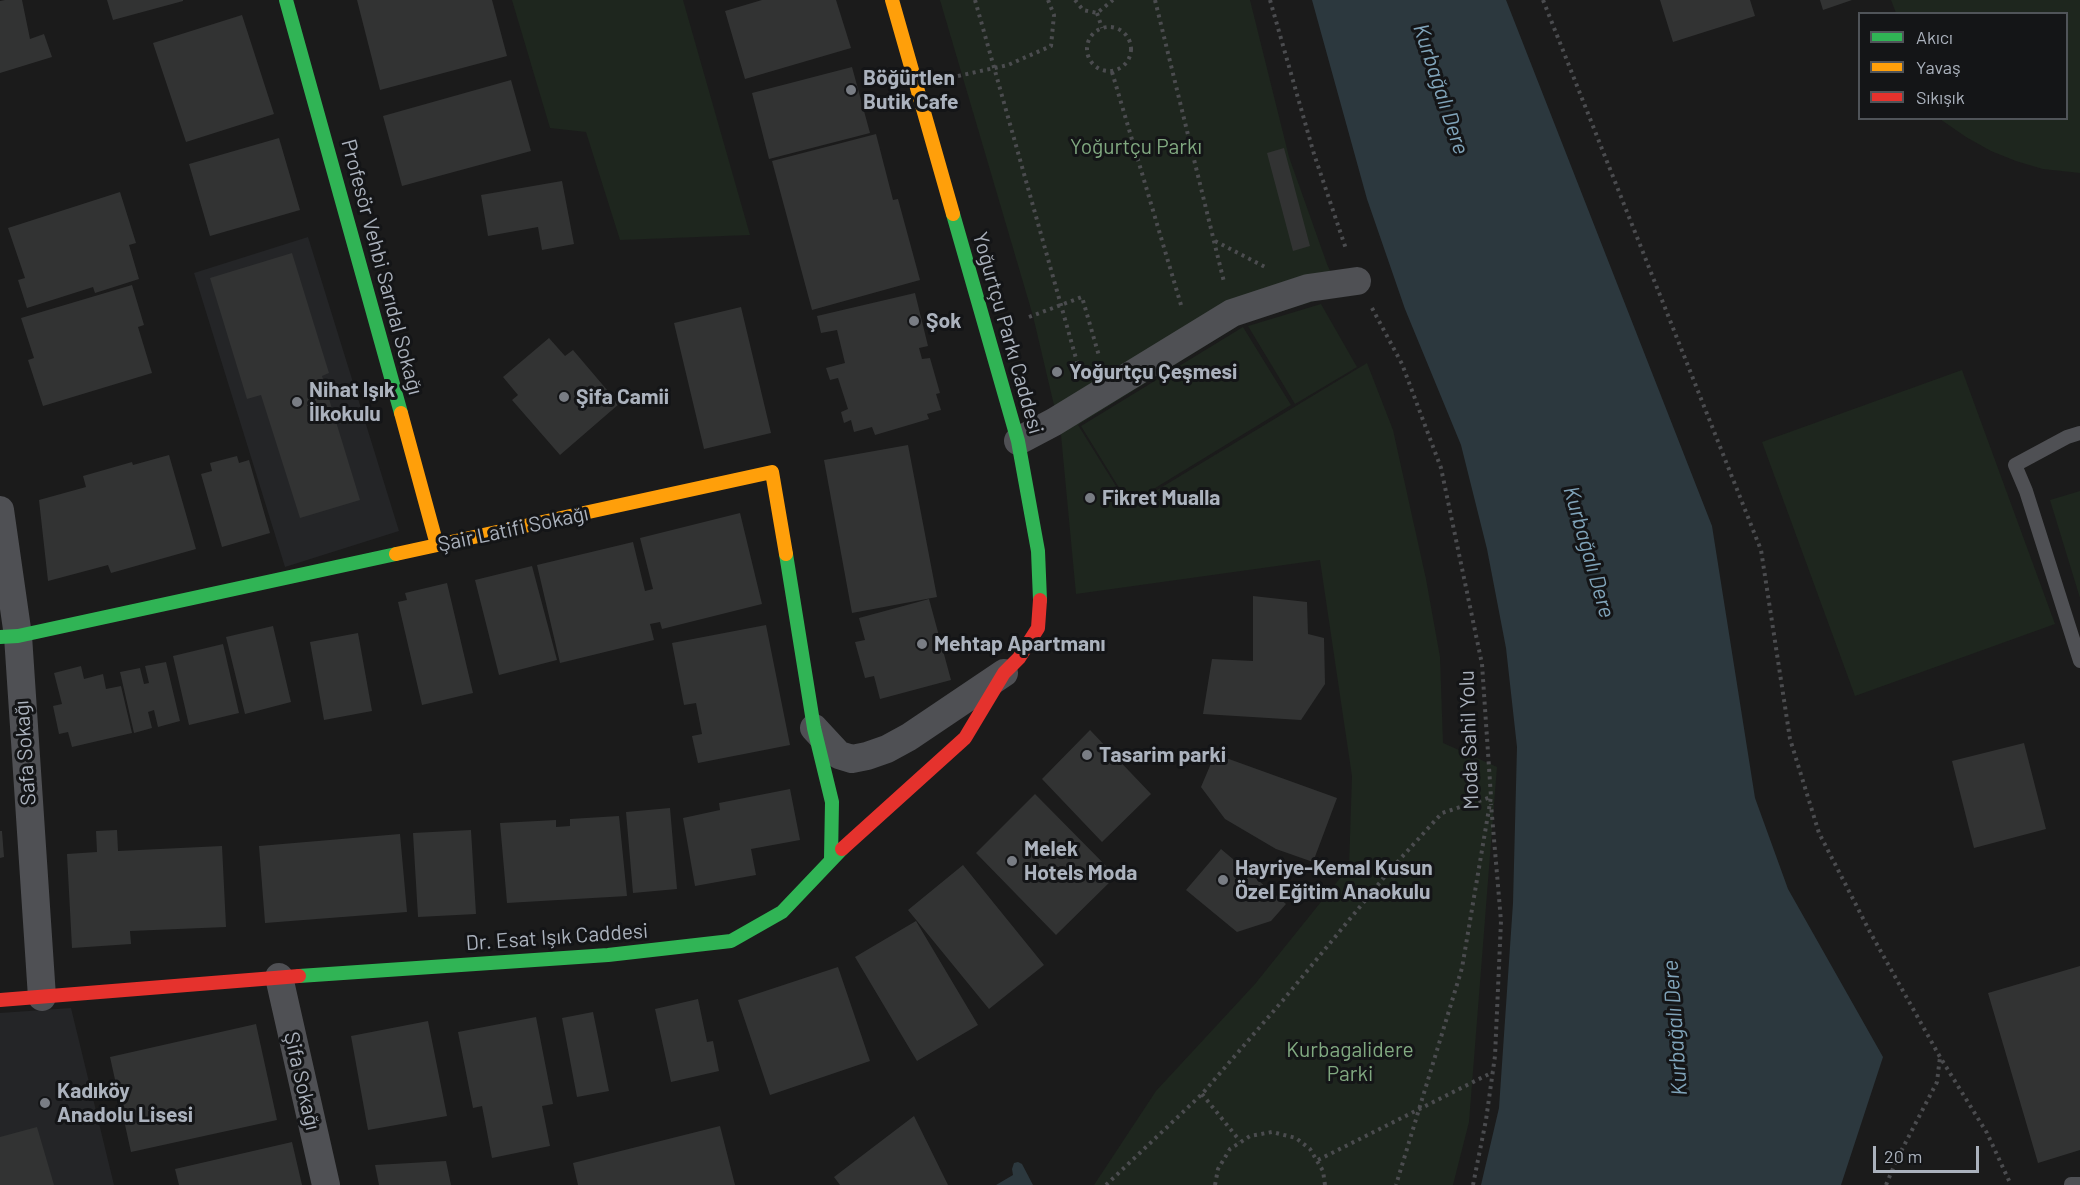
<!DOCTYPE html>
<meta charset="utf-8">
<style>
body{margin:0}
#map{position:relative;width:2080px;height:1185px;overflow:hidden;background:#1b1b1b;font-family:Barlow,sans-serif}
canvas{display:block}
.legend{position:absolute;left:1858px;top:12px;width:210px;height:108px;box-sizing:border-box;background:#141517;border:2px solid #505459;margin:0;padding:8px 10px;list-style:none;font-size:18px;color:#abb2bd}
.legend li{display:flex;align-items:center;gap:12px;height:30px}
.legend b{width:30px;border:2px solid #505459}
.scale{position:absolute;left:1873px;top:1146px;width:106px;height:27px;box-sizing:border-box;border:3px solid #abb2bd;border-top:0;padding-left:8px;font-size:18px;line-height:21px;white-space:nowrap;color:#abb2bd;-webkit-text-stroke:4px #141517;paint-order:stroke}
</style>
<div id="map">
<canvas width="2080" height="1185"></canvas>
<ul class="legend">
<li><b style="height:8px;background:#30b455"></b>Akıcı</li>
<li><b style="height:8px;background:#ff9f0a"></b>Yavaş</li>
<li><b style="height:8px;background:#e5322d"></b>Sıkışık</li>
</ul>
<div class="scale">20 m</div>
</div>
<script>
const ctx = document.querySelector('canvas').getContext('2d');
ctx.lineJoin = 'round';
function fillPath(path, color) {
  ctx.fillStyle = color;
  ctx.fill(path, 'evenodd');
}
function toPath(rows) {
  const path = new Path2D();
  for (const r of rows) {
    if (r.length === 3) {
      path.moveTo(r[0] + r[2], r[1]);
      path.arc(r[0], r[1], r[2], 0, 2 * Math.PI);
      continue;
    }
    path.moveTo(r[0], r[1]);
    for (let i = 2; i < r.length; i += 2) path.lineTo(r[i], r[i + 1]);
  }
  return path;
}
function strokePath(path, color, width, dash) {
  ctx.strokeStyle = color;
  ctx.lineWidth = width;
  ctx.lineCap = dash ? 'butt' : 'round';
  ctx.setLineDash(dash || []);
  ctx.stroke(path);
}
function label(font, color, halo, rows, align = 'center') {
  ctx.font = font + ' Barlow,sans-serif';
  ctx.lineWidth = 6;
  ctx.setLineDash([]);
  ctx.textBaseline = 'middle';
  ctx.strokeStyle = halo;
  ctx.fillStyle = color;
  for (const [text, x, y, turn = 0] of rows) {
    ctx.save();
    ctx.translate(x, y);
    ctx.rotate((+turn || 0) * Math.PI / 180);
    ctx.textAlign = isNaN(turn) ? turn : align;
    if (halo) ctx.strokeText(text, 0, 0);
    ctx.fillText(text, 0, 0);
    ctx.restore();
  }
}
const built = toPath([
 [308,237,399,531,285,567,194,273],
 [71,1008,114,1185,0,1185,0,1013]
]);
const green = toPath([
 [512,0,683,0,750,235,620,240,586,132,550,128],
 [940,0,1250,0,1289,157,1327,264,1340,293,1241,324,1078,425,1129,507,1367,363,1393,430,1426,579,1440,657,1443,743,1497,767,1469,1122,1453,1185,1094,1185,1156,1091,1255,984,1349,867,1352,776,1320,560,1076,594,1061,435,1033,316],
 [1891,0,2080,0,2080,173,2043,169,2016,161,1991,151,1966,137,1940,119,2066,118,2066,14,1896,13],
 [1321,304,1357,367,1295,404,1248,326],
 [1243,327,1291,405,1129,504,1081,426],
 [1962,370,2055,624,1855,696,1762,442],
 [2080,491,2080,598,2050,500]
]);
const water = toPath([
 [1312,0,1506,0,1712,526,1755,798,1788,889,1883,1057,1841,1185,1481,1185,1499,1108,1513,903,1517,747,1506,648,1487,549,1461,445,1405,309,1367,199],
 [1018,1162,1022,1164,1033,1185,996,1185,1013,1175,1012,1169,1014,1163]
]);
const building = toPath([
 [5,0,22,0,30,39,44,34,52,57,0,73,0,1],
 [107,0,183,0,183,1,113,20],
 [357,0,492,0,507,56,380,90],
 [762,0,836,0,851,48,745,79,725,11],
 [1660,0,1750,0,1755,16,1673,42],
 [1820,0,1852,0,1823,10],
 [242,15,274,114,186,142,153,43],
 [852,67,870,133,769,159,752,93],
 [511,80,531,151,402,186,383,116],
 [876,134,893,200,898,199,920,280,812,310,772,161],
 [279,138,300,210,210,236,189,164],
 [1284,148,1310,246,1293,251,1267,153],
 [562,181,574,244,542,250,538,227,488,236,481,195],
 [120,192,136,243,129,245,139,279,95,293,93,287,27,308,18,280,25,278,8,228],
 [292,253,329,373,322,376,360,500,300,518,261,395,247,399,210,278],
 [132,285,144,325,138,327,152,373,43,406,28,360,34,358,21,318],
 [915,293,928,346,919,348,922,359,930,358,940,393,936,394,941,410,927,414,929,419,875,435,872,427,854,432,851,420,844,423,841,412,848,409,838,378,830,380,826,368,845,363,837,330,821,333,817,316],
 [741,307,771,433,704,449,674,323],
 [549,338,565,356,573,350,619,404,560,455,512,400,518,395,503,377],
 [908,445,937,597,852,613,824,460],
 [169,455,196,549,111,573,108,565,48,581,39,500,86,487,83,476,132,462,133,465],
 [237,456,239,463,249,460,270,533,222,547,201,474,212,471,210,463],
 [740,513,762,604,662,629,660,622,650,624,654,640,560,663,537,565,633,542,645,591,653,589,640,538],
 [532,566,557,660,499,675,475,580],
 [447,583,473,693,422,705,398,602,407,600,405,593],
 [1253,596,1307,602,1308,634,1324,638,1325,684,1301,720,1203,714,1212,659,1253,661],
 [929,599,951,680,880,699,874,676,865,678,855,642,865,640,859,618],
 [766,625,790,745,698,763,692,736,702,734,696,703,684,705,672,643],
 [273,626,291,702,245,714,226,637],
 [358,633,372,711,324,720,310,642],
 [223,644,239,713,189,725,173,656],
 [166,662,180,721,158,727,154,710,148,712,152,728,134,733,120,672,140,668,144,684,149,683,145,666],
 [81,666,84,679,103,674,106,689,121,686,132,733,72,747,68,732,59,734,53,706,62,704,54,673],
 [1090,730,1151,794,1102,842,1042,779],
 [2024,743,2046,829,1974,848,1952,761],
 [1215,754,1337,798,1313,862,1276,849,1225,819,1201,787],
 [790,789,800,840,751,849,756,875,695,886,683,818,720,810,719,803],
 [1035,794,1116,876,1056,935,976,853],
 [670,808,677,889,633,893,626,812],
 [619,816,627,896,507,903,500,823,556,820,556,827,570,826,570,819],
 [117,830,118,851,222,846,226,927,130,931,131,944,72,948,67,854,97,852,96,831],
 [471,830,476,914,418,917,413,833],
 [0,831,2,831,4,857,0,858],
 [400,834,407,912,265,923,259,846],
 [1221,849,1286,904,1271,921,1237,932,1186,890],
 [963,865,1044,965,989,1009,908,910],
 [916,921,978,1025,917,1061,855,957],
 [2080,966,2080,1150,2038,1163,1988,993],
 [838,967,870,1061,770,1095,738,1000],
 [698,999,707,1042,713,1041,719,1071,671,1082,655,1009],
 [593,1012,609,1091,577,1097,562,1018],
 [536,1017,553,1104,542,1106,550,1146,492,1158,482,1106,473,1108,458,1032],
 [428,1021,447,1116,368,1130,351,1036],
 [256,1024,277,1120,131,1152,110,1057],
 [914,1116,948,1185,840,1185,834,1177],
 [720,1126,735,1185,578,1185,573,1163],
 [37,1127,54,1185,0,1185,0,1137],
 [292,1142,302,1185,179,1185,175,1169],
 [446,1161,451,1185,379,1185,375,1165]
]);
const path = toPath([
 [975,0,1079,369],
 [1075,0,1083,10,1097,13,1113,0],
 [1155,0,1224,282],
 [1270,0,1314,154,1346,249],
 [1543,0,1761,550,1790,739,1819,833,1870,932,1940,1057,1987,1133,2011,1185],
 [1097,13,1102,28],
 [1109,49,22],
 [1112,72,1181,305],
 [958,76,1008,65,1051,46,1054,15,1048,0],
 [1215,241,1267,268],
 [1372,308,1402,364,1441,468,1482,664,1491,797,1462,968,1396,1185],
 [1029,317,1082,297,1099,356],
 [1202,1094,1240,1141],
 [1318,1160,1493,1072],
 [1106,1185,1202,1094,1284,999,1391,869,1442,813,1491,797],
 [1215,1185,1218,1169,1230,1149,1250,1136,1272,1132,1296,1138,1310,1149,1323,1171,1325,1185],
 [1473,1185,1486,1120,1495,1056,1501,921,1491,804],
 [1886,1185,1897,1159,1937,1082,1940,1057]
]);
const lane = toPath([
 [2080,433,2067,437,2015,465,2026,491,2080,661],
 [2071,1184,2080,1184]
]);
const street = toPath([
 [1018,441,1054,422,1232,313,1308,288,1357,281],
 [0,510,18,636,42,997],
 [814,728,839,755,852,759,867,756,887,749,909,737,1004,673],
 [279,977,326,1185]
]);
const fast = toPath([
 [286,0,401,413],
 [953,214,1018,441,1038,551,1040,600],
 [786,554,814,728,832,802,831,858],
 [0,637,18,636,396,554],
 [299,976,608,955,731,941,782,912,842,849]
]);
const slow = toPath([
 [892,0,953,214],
 [401,413,437,545],
 [396,554,772,472,786,554]
]);
const jam = toPath([
 [842,849,965,738,1004,673,1019,658,1038,628,1040,600],
 [0,1000,299,976]
]);
const markers = [
 [851,90,6,"#797d84"],
 [914,321,6,"#797d84"],
 [1057,372,6,"#797d84"],
 [564,397,6,"#797d84"],
 [297,402,6,"#797d84"],
 [1090,498,6,"#797d84"],
 [922,644,6,"#797d84"],
 [1087,755,6,"#797d84"],
 [1012,861,6,"#797d84"],
 [1223,880,6,"#797d84"],
 [45,1103,6,"#797d84"]
];
const poiNames = [
 ["Böğürtlen",863,78],
 ["Butik Cafe",863,102],
 ["Şok",926,321],
 ["Yoğurtçu Çeşmesi",1069,372],
 ["Nihat Işık",309,390],
 ["İlkokulu",309,414],
 ["Şifa Camii",576,397],
 ["Fikret Mualla",1102,498],
 ["Mehtap Apartmanı",934,644],
 ["Tasarim parki",1099,755],
 ["Melek",1024,849],
 ["Hotels Moda",1024,873],
 ["Hayriye-Kemal Kusun",1235,868],
 ["Özel Eğitim Anaokulu",1235,892],
 ["Kadıköy",57,1091],
 ["Anadolu Lisesi",57,1115]
];
const parkNames = [
 ["Yoğurtçu Parkı",1136,147],
 ["Kurbagalidere",1350,1050],
 ["Parki",1350,1074]
];
const streetNames = [
 ["Profesör Vehbi Sarıdal Sokağı",382,267,75],
 ["Yoğurtçu Parkı Caddesi",1008,333,74],
 ["Şair Latifi Sokağı",513,529,-12],
 ["Moda Sahil Yolu",1469,740,-92],
 ["Safa Sokağı",25,753,-94],
 ["Dr. Esat Işık Caddesi",557,937,-4],
 ["Şifa Sokağı",302,1081,77]
];
const waterNames = [
 ["Kurbağalı Dere",1441,89,72],
 ["Kurbağalı Dere",1589,552,74],
 ["Kurbağalı Dere",1675,1028,-94]
];
fillPath(built, '#242527');
fillPath(green, '#1e261e');
fillPath(water, '#2c383e');
fillPath(building, '#323333');
strokePath(path, '#4b4c4f', 4, [3, 4.5]);
strokePath(lane, '#4f5054', 14);
strokePath(street, '#4f5054', 28);
strokePath(fast, '#30b455', 14);
strokePath(slow, '#ff9f0a', 14);
strokePath(jam, '#e5322d', 14);
for (const [x, y, r, color] of markers) {
  const dot = new Path2D();
  dot.arc(x, y, r, 0, 2 * Math.PI);
  ctx.fillStyle = color;
  ctx.fill(dot);
  strokePath(dot, '#141517', 2);
}
label('bold 21px', '#abb2bd', '#141517', poiNames, 'left');
label('21px', '#81a981', '#141517', parkNames);
label('21px', '#abb2bd', '#141517', streetNames);
label('italic 22px', '#80a4ba', '#141517', waterNames);
</script>
